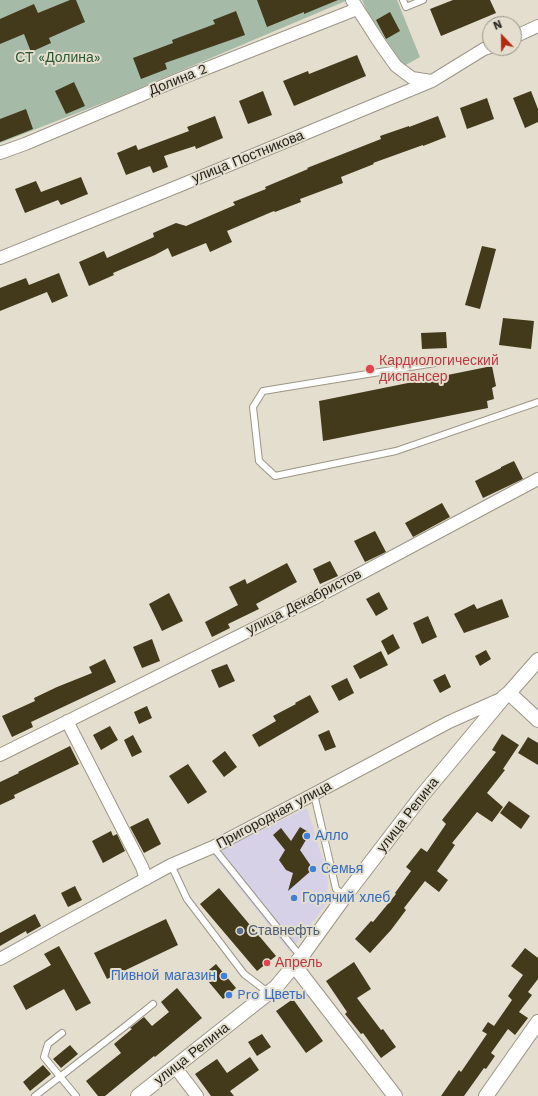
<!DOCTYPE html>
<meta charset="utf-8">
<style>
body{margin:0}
#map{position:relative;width:538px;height:1096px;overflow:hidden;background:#e4dece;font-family:"Work Sans",sans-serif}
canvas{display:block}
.north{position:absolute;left:482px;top:16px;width:40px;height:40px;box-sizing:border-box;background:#e4dece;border:1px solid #989387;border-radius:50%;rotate:338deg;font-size:11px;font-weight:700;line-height:16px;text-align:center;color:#25231d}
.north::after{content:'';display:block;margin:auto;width:14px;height:18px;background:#b4280e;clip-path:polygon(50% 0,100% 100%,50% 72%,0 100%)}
</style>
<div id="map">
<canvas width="538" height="1096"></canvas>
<div class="north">N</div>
</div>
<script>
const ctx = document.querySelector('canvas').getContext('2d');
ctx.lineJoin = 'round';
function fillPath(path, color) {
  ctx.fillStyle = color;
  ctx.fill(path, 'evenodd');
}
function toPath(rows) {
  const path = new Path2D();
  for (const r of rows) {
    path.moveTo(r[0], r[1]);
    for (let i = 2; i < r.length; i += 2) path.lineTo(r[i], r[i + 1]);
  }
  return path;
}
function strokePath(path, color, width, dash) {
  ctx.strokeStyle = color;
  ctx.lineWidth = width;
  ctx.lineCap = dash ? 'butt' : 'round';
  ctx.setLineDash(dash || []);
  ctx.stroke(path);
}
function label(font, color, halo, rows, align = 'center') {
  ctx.font = font + ' "Work Sans",sans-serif';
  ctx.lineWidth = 4;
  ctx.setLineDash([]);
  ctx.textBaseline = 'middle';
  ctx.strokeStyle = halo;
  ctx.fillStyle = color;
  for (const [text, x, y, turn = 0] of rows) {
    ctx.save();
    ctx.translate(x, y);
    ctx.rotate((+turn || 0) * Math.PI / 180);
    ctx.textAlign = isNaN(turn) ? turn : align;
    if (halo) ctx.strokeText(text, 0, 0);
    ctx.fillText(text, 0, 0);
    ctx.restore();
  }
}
const commercial = toPath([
 [307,808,323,860,328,881,327,898,324,907,290,952,212,854]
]);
const green = toPath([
 [0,0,348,0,121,96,0,143],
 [362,0,397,0,420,57,404,66,368,13]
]);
const building = toPath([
 [70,0,76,0,85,22,49,38,51,43,31,52,24,34,0,44,0,19,34,4,38,13],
 [257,0,338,0,304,14,304,12,267,27],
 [453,0,490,0,496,13,441,36,430,9],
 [236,11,245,35,165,63,167,69,141,79,133,58,173,43,172,40,215,24,213,20],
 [390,12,400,31,386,39,376,20],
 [357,55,366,76,294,106,283,81,308,71,309,74],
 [74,82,85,106,66,114,55,91],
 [263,91,272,115,248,124,239,101],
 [531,91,538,109,538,122,525,128,513,98],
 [487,98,494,119,467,129,460,108],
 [26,109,33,129,0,142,0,119],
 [215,116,223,138,196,149,195,146,164,156,168,167,153,173,150,166,126,175,117,153,136,145,138,150,189,131,187,127],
 [438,116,446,137,423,146,423,145,373,163,374,164,341,177,343,183,300,199,301,202,275,212,274,211,227,231,232,242,210,252,206,243,172,257,168,248,155,255,113,273,114,275,89,286,79,262,104,251,107,258,154,237,153,233,176,223,186,226,235,205,233,202,266,189,265,187,308,169,307,168,381,139,380,136,409,126,409,127],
 [81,177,88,194,61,205,58,200,25,213,15,189,36,181,41,192],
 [482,246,496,249,480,309,465,305],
 [59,273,68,296,52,303,47,292,0,311,0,288,26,278,29,285],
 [503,318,534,321,531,349,499,345],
 [446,332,447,348,422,349,421,333],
 [492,366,496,386,492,388,494,399,487,401,488,408,323,441,319,401],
 [514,461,523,479,483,498,475,481,501,468,501,467],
 [442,503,450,517,413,537,405,523],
 [375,531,386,552,365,562,354,541],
 [330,561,338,576,320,584,313,569],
 [287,563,297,582,256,604,259,609,228,624,230,628,212,637,205,622,238,605,229,587,245,579,247,584],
 [379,592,388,609,376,616,366,599],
 [169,593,183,621,162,631,149,604],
 [502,599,509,617,464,633,454,614,474,604,477,609],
 [428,616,437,637,422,644,413,623],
 [393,634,400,648,388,655,381,641],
 [152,639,160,661,142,668,133,647],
 [486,650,491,659,480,666,475,656],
 [381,651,388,665,360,679,353,666],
 [105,659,116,682,31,722,33,727,12,737,2,716,35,701,34,698,57,687,92,673,89,667],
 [227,664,235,681,219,688,211,670],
 [445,674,451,687,440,693,433,680],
 [347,678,354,693,339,701,331,686],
 [310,695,319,712,259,747,252,735,276,721,273,716,296,704,295,703],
 [147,706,152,718,139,724,134,712],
 [110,726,118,740,101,750,93,735],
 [329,730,336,747,325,751,318,735],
 [502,734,519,745,503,769,505,770,487,793,503,807,492,822,477,812,452,843,455,845,437,871,448,880,439,892,425,881,404,908,406,910,391,930,370,953,355,939,371,921,373,922,396,894,395,893,411,871,406,867,421,848,427,852,446,824,442,820,496,752,492,750],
 [133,735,142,752,132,757,124,740],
 [528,737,538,743,538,765,518,753],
 [70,746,79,764,14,795,15,798,0,805,0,782,19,773,18,772],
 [225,751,237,767,224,777,212,761],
 [188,764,207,792,188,804,169,776],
 [509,801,530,816,521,829,500,813],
 [148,818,161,844,144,853,130,827],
 [300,827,310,833,300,850,313,869,288,891,293,873,286,870,279,860,285,850,273,835,281,828,291,841],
 [111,831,113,836,117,834,125,851,103,863,92,841],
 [75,886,82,900,68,907,61,893],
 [219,888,276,956,257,971,200,904],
 [35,914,41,926,27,934,26,931,0,946,0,933],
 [166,919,178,945,107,979,94,953],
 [59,946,91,1003,76,1011,64,989,26,1010,13,986,51,965,44,954],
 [525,948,538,958,538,979,528,992,532,995,519,1012,528,1018,515,1035,508,1029,491,1053,495,1056,486,1069,484,1068,464,1096,441,1096,459,1070,461,1072,487,1034,482,1031,488,1022,494,1026,512,1000,508,996,523,975,511,966],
 [354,962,371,989,357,998,381,1030,383,1029,396,1047,381,1058,363,1033,361,1034,345,1014,347,1012,326,981],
 [216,964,236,988,223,999,203,975],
 [177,988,202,1018,155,1057,154,1056,105,1096,98,1096,86,1081,121,1053,114,1044,132,1029,130,1028,144,1017,152,1026,169,1012,161,1002],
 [293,999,323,1041,306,1053,276,1011],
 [262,1034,271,1047,257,1056,248,1042],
 [70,1045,78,1054,61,1068,53,1059],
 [250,1057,259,1070,230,1091,234,1096,211,1096,195,1074,217,1059,227,1073],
 [43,1065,51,1074,30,1091,23,1082]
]);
const service = toPath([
 [403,0,406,7,423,0],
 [435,363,263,391,253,407,259,461,275,476,396,451,538,402],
 [314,794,336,889,345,896],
 [213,847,301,957],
 [171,865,187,899,244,974,269,993],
 [62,1033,48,1044,44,1057,76,1096],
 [35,1096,123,1028,153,1004]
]);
const minor = toPath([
 [352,0,379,42,396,66,412,78,431,81],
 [514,37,538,26],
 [0,153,25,144,182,78,357,9],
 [0,258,181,185,432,81,484,49,490,47],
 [67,721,142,867,146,879],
 [0,755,313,599,538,479],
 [0,959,59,926,171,865,213,847,314,794,449,722,503,698],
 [175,1067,197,1096]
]);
const tertiary = toPath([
 [509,693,538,720],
 [294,965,395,1096],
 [138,1096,276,987,301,957,345,896,420,798,504,697,509,693,538,660],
 [486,1096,538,1022]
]);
const markers = [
 [370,369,5,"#e0444e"],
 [307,836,4,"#3f7fe0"],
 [313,869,4,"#3f7fe0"],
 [294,898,4,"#3f7fe0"],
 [240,931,4,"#5c6f8a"],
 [267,963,4,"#e0444e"],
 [224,976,4,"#3f7fe0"],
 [229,995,4,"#3f7fe0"]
];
const parkNames = [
 ["СТ «Долина»",58,58]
];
const streetNames = [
 ["Долина 2",178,80,-22],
 ["улица Постникова",248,157,-22],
 ["улица Декабристов",304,602,-27],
 ["Пригородная улица",274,815,-28],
 ["улица Репина",408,815,-52],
 ["улица Репина",192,1054,-38]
];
const healthNames = [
 ["Кардиологический",379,361],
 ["диспансер",379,377],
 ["Апрель",275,963]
];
const shopNames = [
 ["Алло",315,836],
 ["Семья",321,869],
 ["Горячий хлеб",302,898],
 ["Пивной магазин",216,976,"right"],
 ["Pro Цветы",237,995]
];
const serviceNames = [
 ["Ставнефть",248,931]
];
fillPath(commercial, '#d6d1e6');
fillPath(green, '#a5bba7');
fillPath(building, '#43391b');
strokePath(service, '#9c9687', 8);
strokePath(minor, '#9c9687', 14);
strokePath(tertiary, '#9c9687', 16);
strokePath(service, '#fff', 6);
strokePath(minor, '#fff', 12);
strokePath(tertiary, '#fff', 14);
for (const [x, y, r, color] of markers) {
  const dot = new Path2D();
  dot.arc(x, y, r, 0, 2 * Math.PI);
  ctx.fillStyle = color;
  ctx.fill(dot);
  strokePath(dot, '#e4dece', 1.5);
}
label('14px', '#2c5834', '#e4dece', parkNames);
label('14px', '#25231d', '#e4dece', streetNames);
label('14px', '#be3a42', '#e4dece', healthNames, 'left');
label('14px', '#366cbe', '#e4dece', shopNames, 'left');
label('14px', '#4e5e75', '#e4dece', serviceNames, 'left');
</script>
